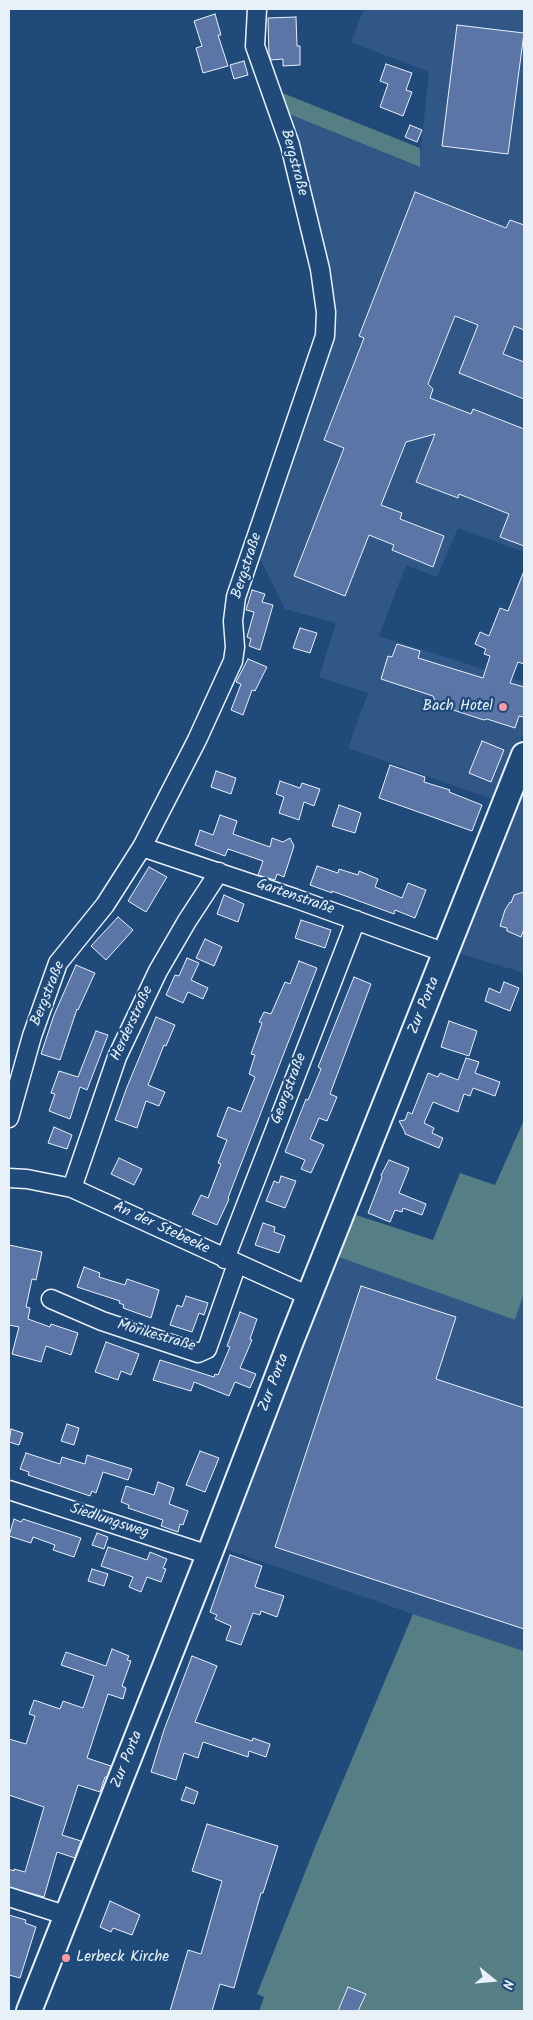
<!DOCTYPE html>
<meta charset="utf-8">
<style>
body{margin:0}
#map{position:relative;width:533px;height:2020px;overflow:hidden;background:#1f4a7a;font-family:Kalam,sans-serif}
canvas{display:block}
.frame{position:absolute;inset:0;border:10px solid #e8f1f8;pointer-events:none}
.north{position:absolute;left:468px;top:1955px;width:50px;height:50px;-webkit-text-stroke:4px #1f4a7a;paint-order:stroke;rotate:107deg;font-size:14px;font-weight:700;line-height:20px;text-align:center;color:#e8f1f8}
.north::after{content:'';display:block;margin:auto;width:18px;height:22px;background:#e8f1f8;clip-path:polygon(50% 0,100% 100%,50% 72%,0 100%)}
</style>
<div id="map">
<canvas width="533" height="2020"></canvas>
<div class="frame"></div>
<div class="north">N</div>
</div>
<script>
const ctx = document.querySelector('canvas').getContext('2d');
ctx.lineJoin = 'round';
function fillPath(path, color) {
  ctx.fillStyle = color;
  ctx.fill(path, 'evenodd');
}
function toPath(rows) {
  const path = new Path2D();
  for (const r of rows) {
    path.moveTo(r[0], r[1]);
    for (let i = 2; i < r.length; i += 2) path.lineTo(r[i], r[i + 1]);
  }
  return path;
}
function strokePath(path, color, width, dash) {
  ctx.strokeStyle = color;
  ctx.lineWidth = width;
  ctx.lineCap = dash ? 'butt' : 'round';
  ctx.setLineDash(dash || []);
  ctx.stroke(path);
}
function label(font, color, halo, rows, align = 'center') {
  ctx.font = font + ' Kalam,sans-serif';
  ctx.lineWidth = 4.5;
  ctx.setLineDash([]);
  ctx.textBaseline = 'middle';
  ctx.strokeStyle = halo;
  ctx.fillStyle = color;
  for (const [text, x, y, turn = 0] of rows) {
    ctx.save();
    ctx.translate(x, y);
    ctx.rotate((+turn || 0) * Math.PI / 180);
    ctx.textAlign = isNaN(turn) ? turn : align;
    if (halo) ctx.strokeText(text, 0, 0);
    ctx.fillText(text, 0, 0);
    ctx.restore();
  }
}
const built = toPath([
 [364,9,524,9,524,552,458,528,437,577,406,565,379,636,524,682,524,732,497,801,348,748,368,693,319,677,336,623,285,609,250,538,314,343,321,314,317,273,274,108,419,167,429,72,351,42],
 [524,791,524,973,458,953],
 [333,1255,515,1320,524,1293,524,1651,413,1614,223,1548]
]);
const green = toPath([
 [265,86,420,148,420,167,274,108],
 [524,1120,524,1293,515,1320,333,1255,350,1213,433,1240,460,1173,495,1185],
 [413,1614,524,1651,524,2011,259,2011,264,1997,257,1994,315,1847]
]);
const building = toPath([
 [215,14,221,35,218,35,228,66,203,73,196,48,202,46,194,21,215,14],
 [296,17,297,46,300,46,300,65,283,66,283,59,271,60,269,55,268,18,296,17],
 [457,25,524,33,508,154,442,146,457,25],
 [244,61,248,75,234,79,230,65,244,61],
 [386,64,412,73,406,90,412,92,403,116,380,107,388,84,380,81,386,64],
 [410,125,422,130,417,142,405,137,410,125],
 [415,192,506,228,510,220,524,225,524,330,514,326,503,354,524,362,524,399,459,373,478,325,455,316,428,384,433,389,430,398,471,414,473,409,524,429,524,546,500,537,509,514,459,494,458,498,416,482,435,434,406,442,381,505,402,513,400,519,444,536,433,567,392,550,394,545,369,535,345,596,294,576,344,448,324,440,364,338,359,336,415,192],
 [524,571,524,664,518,662,510,683,524,687,524,717,519,716,515,728,487,719,484,720,450,709,447,710,438,707,433,696,381,679,388,656,392,657,397,644,420,651,418,658,483,678,490,656,484,654,486,649,475,644,480,632,489,636,500,608,508,611,524,571],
 [252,590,265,594,262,602,273,605,260,650,249,646,251,639,247,637,254,612,246,610,252,590],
 [300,628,317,633,310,653,293,648,300,628],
 [248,659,267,667,255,691,252,690,243,715,231,710,241,684,236,682,248,659],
 [482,741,504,750,491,782,469,773,482,741],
 [390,765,425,777,424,782,450,790,449,792,482,805,472,831,379,798,390,765],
 [216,771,236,778,231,794,211,787,216,771],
 [280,781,300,788,302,783,320,789,314,806,304,802,299,820,279,813,284,797,276,794,280,781],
 [339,805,361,813,355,833,332,826,339,805],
 [220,815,237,821,233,834,270,847,272,838,283,842,290,838,294,846,284,877,277,874,275,880,258,875,263,861,228,849,225,856,195,845,200,830,213,835,220,815],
 [317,866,338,873,339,869,358,875,359,871,378,879,375,887,402,898,408,883,426,890,415,918,395,910,394,914,332,891,332,893,310,885,317,866],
 [149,867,167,877,146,912,128,901,149,867],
 [524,892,524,929,521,937,507,931,507,928,500,926,505,910,510,902,511,903,514,895,524,892],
 [224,895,244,904,238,922,217,914,224,895],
 [118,917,133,930,106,960,91,946,118,917],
 [301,920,331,930,325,948,295,938,301,920],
 [205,939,222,947,214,966,196,958,205,939],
 [187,958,199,963,191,980,208,988,203,999,188,992,183,1003,166,995,175,975,179,976,187,958],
 [299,961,317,968,248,1146,228,1198,229,1199,217,1225,192,1214,201,1195,208,1198,221,1164,218,1163,227,1140,217,1136,228,1107,241,1112,255,1077,249,1074,255,1055,251,1054,262,1023,259,1022,264,1012,271,1014,285,982,290,984,299,961],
 [76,965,95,973,78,1010,77,1009,60,1060,41,1054,54,1015,76,965],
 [354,977,371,984,330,1094,337,1097,327,1121,319,1118,310,1139,324,1145,311,1173,301,1169,305,1160,285,1152,306,1099,308,1100,321,1069,318,1067,354,977],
 [504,982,519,988,510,1011,485,1001,489,988,500,993,504,982],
 [156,1017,175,1025,166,1046,164,1045,148,1085,165,1092,159,1106,146,1101,137,1128,115,1120,127,1087,156,1017],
 [449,1021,477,1031,469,1056,441,1047,449,1021],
 [96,1031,108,1035,87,1090,80,1087,70,1119,49,1111,55,1094,51,1093,59,1071,78,1077,96,1031],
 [466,1058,479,1062,475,1073,500,1082,495,1096,473,1088,470,1096,464,1094,458,1112,433,1102,424,1123,434,1128,432,1133,443,1138,439,1148,405,1134,405,1132,399,1121,405,1120,408,1112,412,1114,428,1073,438,1077,440,1073,458,1080,466,1058],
 [54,1127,72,1135,67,1149,48,1143,54,1127],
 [119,1158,142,1169,134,1185,111,1174,119,1158],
 [389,1160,409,1168,399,1193,426,1204,422,1215,403,1208,402,1212,395,1210,390,1222,368,1213,382,1177,381,1175,389,1160],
 [281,1176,296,1181,285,1208,266,1201,274,1181,279,1183,281,1176],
 [263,1223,275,1227,274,1232,285,1236,279,1253,255,1245,263,1223],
 [9,1245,42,1252,36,1280,32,1279,26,1307,30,1308,28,1319,50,1327,51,1324,78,1333,71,1355,46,1346,41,1362,12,1354,19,1327,9,1325,9,1245],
 [84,1267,100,1273,99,1277,125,1285,127,1279,159,1290,151,1318,123,1308,124,1305,119,1303,120,1301,77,1287,84,1267],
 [361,1286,456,1317,436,1379,524,1408,524,1629,275,1547,361,1286],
 [186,1296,208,1303,204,1315,199,1313,192,1332,170,1325,177,1305,182,1307,186,1296],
 [240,1312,257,1319,250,1339,252,1340,240,1368,256,1374,250,1388,235,1382,229,1396,194,1382,191,1391,153,1380,160,1360,214,1377,215,1374,218,1375,230,1347,227,1346,240,1312],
 [106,1342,139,1354,131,1375,121,1371,118,1380,95,1372,106,1342],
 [67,1424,79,1428,74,1445,61,1441,67,1424],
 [11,1429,23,1433,19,1445,9,1442,11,1429],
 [200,1451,219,1458,205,1492,186,1485,200,1451],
 [26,1453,60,1464,62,1457,85,1464,87,1455,132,1469,128,1480,103,1472,96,1493,92,1491,90,1496,28,1475,29,1472,20,1469,26,1453],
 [158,1482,174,1488,169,1504,188,1511,183,1525,180,1524,178,1532,161,1526,163,1520,128,1508,129,1505,121,1502,126,1486,154,1495,158,1482],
 [14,1519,21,1522,23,1519,81,1538,74,1557,53,1550,55,1545,33,1537,31,1543,9,1536,14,1519],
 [97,1533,108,1537,104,1549,92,1545,97,1533],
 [108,1547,147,1560,150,1552,167,1559,163,1568,166,1569,161,1582,147,1577,141,1592,129,1587,133,1577,101,1566,108,1547],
 [230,1555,262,1566,255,1587,284,1596,277,1617,261,1611,260,1615,253,1613,241,1645,226,1640,231,1626,215,1619,217,1615,210,1612,230,1555],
 [92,1569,108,1574,104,1586,88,1581,92,1569],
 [112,1649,129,1656,127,1660,131,1661,122,1686,126,1688,123,1699,108,1694,87,1758,111,1766,107,1777,105,1777,100,1792,78,1785,62,1835,81,1841,75,1858,57,1852,44,1897,9,1887,9,1869,14,1871,14,1869,25,1872,44,1807,9,1795,9,1739,26,1744,35,1716,29,1714,34,1700,60,1709,63,1701,83,1708,94,1676,61,1665,66,1652,106,1666,112,1649],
 [192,1656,217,1666,195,1722,252,1741,253,1738,270,1744,266,1757,249,1751,248,1757,203,1742,198,1758,184,1753,176,1780,151,1772,164,1730,192,1656],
 [186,1787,198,1792,194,1804,181,1800,186,1787],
 [207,1824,278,1846,263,1893,261,1893,234,1988,220,1984,212,2011,170,2011,188,1950,201,1954,222,1881,192,1871,207,1824],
 [110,1901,140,1915,132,1935,113,1928,111,1932,100,1927,110,1901],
 [9,1915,26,1920,25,1923,36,1927,20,1978,9,1975,9,1915],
 [348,1987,366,1994,358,2011,338,2011,348,1987]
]);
const minor = toPath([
 [142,847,294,898,446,953],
 [9,1118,32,1036,58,963,105,905,142,847,197,740,233,661,235,647,233,621,236,597,325,336,326,312,320,269,290,145,255,46,257,9],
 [9,1178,27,1179,72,1188,309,1296],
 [72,1188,117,1057,158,971,187,921,219,872],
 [225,1259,356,920],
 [51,1299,102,1321,198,1353,207,1349,237,1264],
 [9,1490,209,1555],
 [9,1897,65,1915]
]);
const secondary = toPath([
 [29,2011,209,1555,291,1341,524,755]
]);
const markers = [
 [503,707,5,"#ff9aa2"],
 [66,1958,5,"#ff9aa2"]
];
const streetNames = [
 ["Bergstraße",293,163,75],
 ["Bergstraße",248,566,-72],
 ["Gartenstraße",295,898,19],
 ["Bergstraße",49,994,-68],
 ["Zur Porta",425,1006,-68],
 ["Herderstraße",133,1024,-65],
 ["Georgstraße",290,1089,-69],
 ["An der Stebeeke",161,1229,25],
 ["Mörikestraße",156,1337,16],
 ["Zur Porta",275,1383,-69],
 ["Siedlungsweg",109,1522,18],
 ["Zur Porta",128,1760,-68]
];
const poiNames = [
 ["Bach Hotel",493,707],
 ["Lerbeck Kirche",76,1958,"left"]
];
fillPath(built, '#315787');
fillPath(green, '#557e85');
fillPath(building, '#5b75a6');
strokePath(building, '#e8f1f8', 1);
strokePath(minor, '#e8f1f8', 21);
strokePath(secondary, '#e8f1f8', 28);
strokePath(minor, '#1f4a7a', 18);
strokePath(secondary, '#1f4a7a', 24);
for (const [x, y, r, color] of markers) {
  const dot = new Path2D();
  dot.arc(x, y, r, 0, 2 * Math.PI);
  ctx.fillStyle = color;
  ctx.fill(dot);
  strokePath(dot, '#1f4a7a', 2);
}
label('15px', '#e8f1f8', '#1f4a7a', streetNames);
label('15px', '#e8f1f8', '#1f4a7a', poiNames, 'right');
</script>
